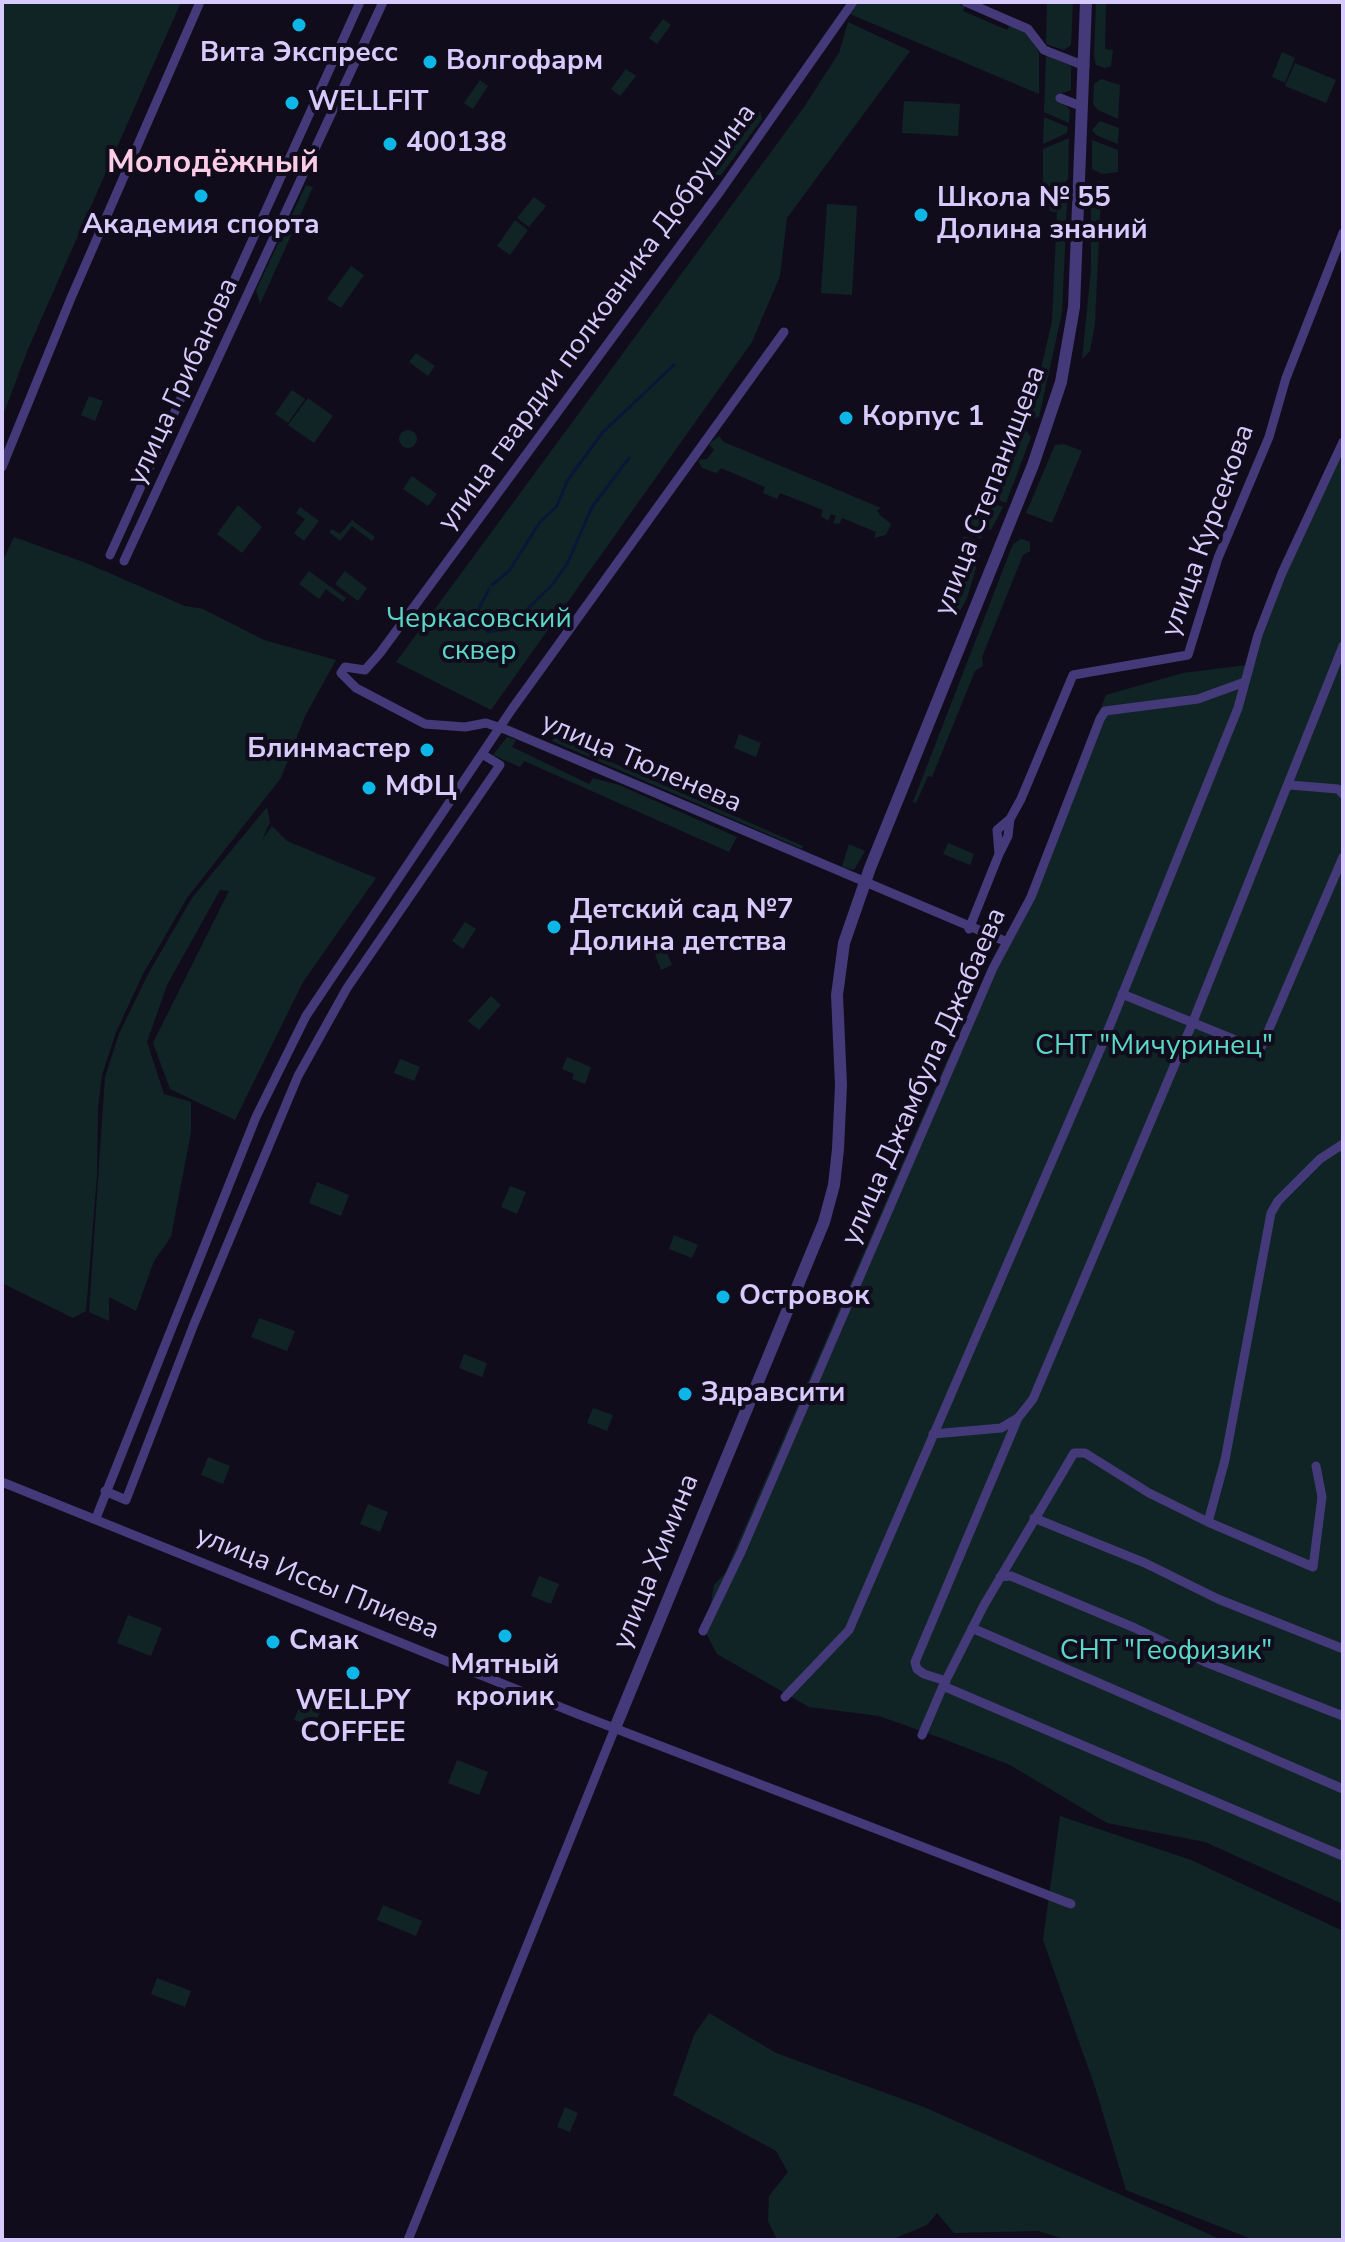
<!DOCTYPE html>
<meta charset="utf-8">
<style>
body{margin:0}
#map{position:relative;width:1345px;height:2242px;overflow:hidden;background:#110c1c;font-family:"Nunito Sans",sans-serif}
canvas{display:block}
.frame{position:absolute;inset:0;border:4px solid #d6cbfc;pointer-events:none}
</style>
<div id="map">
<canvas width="1345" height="2242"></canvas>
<div class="frame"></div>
</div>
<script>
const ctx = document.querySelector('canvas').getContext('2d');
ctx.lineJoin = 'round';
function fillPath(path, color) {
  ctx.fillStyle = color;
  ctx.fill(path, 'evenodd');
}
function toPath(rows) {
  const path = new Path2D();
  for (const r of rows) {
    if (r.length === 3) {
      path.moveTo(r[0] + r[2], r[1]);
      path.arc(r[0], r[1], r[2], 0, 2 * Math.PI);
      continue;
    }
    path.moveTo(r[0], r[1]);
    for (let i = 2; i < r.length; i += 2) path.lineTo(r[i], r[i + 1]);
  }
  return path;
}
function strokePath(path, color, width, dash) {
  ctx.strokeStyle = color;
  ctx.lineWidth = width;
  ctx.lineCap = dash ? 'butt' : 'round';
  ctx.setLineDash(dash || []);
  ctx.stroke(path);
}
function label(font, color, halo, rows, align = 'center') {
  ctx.font = font + ' "Nunito Sans",sans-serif';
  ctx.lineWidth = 8;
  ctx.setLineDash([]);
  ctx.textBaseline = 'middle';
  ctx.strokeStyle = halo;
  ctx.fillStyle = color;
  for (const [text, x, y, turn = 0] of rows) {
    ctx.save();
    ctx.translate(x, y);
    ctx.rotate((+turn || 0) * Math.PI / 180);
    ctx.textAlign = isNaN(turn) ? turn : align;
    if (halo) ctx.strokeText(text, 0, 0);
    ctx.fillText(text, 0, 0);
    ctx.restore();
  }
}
const green = toPath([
 [2,2,181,2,28,349,2,418],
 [858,2,954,2,965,6,963,11,1007,30,1010,25,1027,32,1039,53,1039,94,850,14],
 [1047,2,1073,2,1071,45,1064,50,1046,44],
 [1096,2,1106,2,1105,49,1113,50,1111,66,1105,68,1096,65,1094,56],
 [663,19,671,25,657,44,649,38],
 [848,22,910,51,787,218,780,276,752,342,491,710,396,662,804,107,839,53],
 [1282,52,1295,58,1285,83,1272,77],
 [1046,55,1071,66,1071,90,1057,95,1070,110,1069,123,1044,112],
 [1295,63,1336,80,1326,103,1285,86],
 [626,69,636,76,620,96,611,89],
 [1101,79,1120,85,1118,119,1098,110,1093,104,1094,84],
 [480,80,488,86,473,109,464,103],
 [904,101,960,104,958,136,902,133],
 [760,111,762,119,746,141,721,175,714,175],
 [1044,117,1068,127,1067,133,1043,144],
 [1100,121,1119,128,1118,144,1096,135,1092,130],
 [1069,138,1068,179,1064,185,1043,187,1043,149],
 [1092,140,1118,150,1118,172,1102,174,1092,169],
 [1102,181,1109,186,1108,195,1101,195,1095,324,1090,351,1082,359,1091,270,1091,188,1095,182],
 [306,185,313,187,260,304,256,290],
 [1054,195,1067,203,1062,313,1039,417,1025,421,1022,413,1024,407,1032,408,1052,321,1057,212,1050,211,1049,206],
 [534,197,546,206,529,227,517,218],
 [827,204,857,206,852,295,821,293],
 [515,220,528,230,510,255,497,246],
 [351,266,364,275,341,308,327,299],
 [416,353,435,366,428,376,409,362],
 [292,390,305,399,288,423,275,414],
 [89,396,103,401,95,421,81,415],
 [308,398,333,416,314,443,288,425],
 [1010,424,1025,429,1031,437,1006,503,981,493],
 [408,439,9],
 [719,436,724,442,881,508,877,510,880,515,891,524,886,535,874,538,876,532,842,518,839,524,833,523,836,516,831,514,828,521,821,516,823,510,780,493,777,499,763,493,765,487,721,468,716,473,702,468,698,460,707,459,714,450,709,444],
 [1343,437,1343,1904,1205,1842,1107,1823,1010,1765,941,1738,879,1716,809,1707,717,1654,706,1633,714,1585,725,1573,945,1065,1027,897,1106,695,1183,673,1247,665],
 [1064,444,1082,451,1052,523,1026,513,1055,445],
 [412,476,437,494,428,506,403,489],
 [980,498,1003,507,991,530,985,528,981,539,965,532],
 [238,505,262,527,242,553,217,534],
 [300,507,319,521,304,541,294,533,305,519,296,513],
 [352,520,375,537,372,541,352,526,340,541,329,532,332,529,340,534],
 [964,536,978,542,974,553,980,555,967,598,959,613,953,615,945,606,959,573,951,567],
 [14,537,86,563,185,606,203,609,264,640,336,660,305,716,281,778,187,898,143,974,116,1032,102,1075,98,1108,97,1175,86,1311,73,1318,2,1283,2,562],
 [1021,539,1030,542,1030,551,1023,555,982,657,983,666,975,671,932,777,928,776,916,803,913,802,1013,544],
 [309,571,346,598,343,602,326,589,319,599,299,584],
 [345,571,367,588,358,601,335,584],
 [739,734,761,743,756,757,734,748],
 [507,737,516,740,512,747,589,784,593,778,619,785,737,837,729,852,524,761,520,767,493,755],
 [554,737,803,846,802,849,552,741],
 [267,807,270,822,262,840,272,826,287,841,376,878,303,982,235,1120,170,1089,153,1043,229,891,220,890,167,985,147,1042,164,1094,191,1102,191,1132,171,1237,154,1261,136,1311,109,1297,109,1321,89,1312,105,1077,119,1034,147,976,192,898],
 [948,843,974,854,970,865,943,854],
 [849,844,865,851,854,870,842,867],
 [465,922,476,929,463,949,452,941],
 [661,939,672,965,661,970,651,943],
 [491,996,501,1005,479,1030,468,1021],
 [567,1057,591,1067,585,1084,572,1079,574,1074,562,1069],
 [400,1059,420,1067,414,1081,394,1073],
 [317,1182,349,1195,341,1216,309,1203],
 [510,1186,526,1192,517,1214,501,1207],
 [674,1235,698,1245,692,1258,669,1249],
 [259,1318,295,1331,287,1351,251,1337],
 [464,1354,487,1363,482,1377,459,1368],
 [593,1408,613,1415,607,1431,587,1423],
 [208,1457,230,1466,223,1484,201,1475],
 [368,1504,388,1512,380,1532,360,1524],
 [539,1576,559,1584,551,1604,531,1596],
 [128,1615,162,1628,151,1656,117,1643],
 [304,1696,323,1704,314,1727,294,1720],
 [457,1760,488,1772,479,1795,448,1783],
 [1060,1816,1191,1860,1343,1931,1343,2240,1254,2240,1126,2190,1095,2087,1043,1940],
 [383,1905,422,1921,416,1936,377,1920],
 [157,1978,191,1991,185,2007,151,1994],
 [709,2013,776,2053,924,2107,1222,2240,1068,2240,1038,2231,954,2233,937,2213,927,2225,891,2240,777,2240,768,2221,769,2196,788,2172,776,2151,673,2095,694,2035],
 [565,2107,578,2113,570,2132,557,2127]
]);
const stream = toPath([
 [492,585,509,571,540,522,557,506,567,481,603,432,674,365],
 [489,589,475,616,488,632,507,629,552,585,567,564,592,507,629,458]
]);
const minor = toPath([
 [853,2,721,190,380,653,365,670,345,667,341,673,356,688,425,724,465,727,486,723,507,730,1007,942],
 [966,2,1028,29,1044,50,1085,66],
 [1060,98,1083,107],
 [2,467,71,298,200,2],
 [110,555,360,2],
 [124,561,383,2],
 [1290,785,1338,789,1343,794],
 [999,854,1008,836,1010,819],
 [969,929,999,854,997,830,1010,819,1021,799,1073,675,1188,655,1218,558,1269,437,1286,378,1343,233],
 [1122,994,1260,1050,1343,857],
 [933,1434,1001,1428,1018,1418,1033,1399,1192,1024,1343,646],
 [1316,1466,1322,1497,1313,1567,1208,1522,1225,1460,1271,1213,1278,1201,1320,1159,1343,1144],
 [2,1482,575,1713,1071,1904],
 [105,1491,126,1500,194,1324,298,1076,347,988,500,765,482,754],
 [96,1518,256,1117,306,1016,512,709,784,332],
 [1034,1518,1145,1563,1218,1599,1341,1648],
 [1208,1522,1149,1493,1085,1453,1074,1453,984,1605,943,1686,1343,1856],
 [1000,1577,1011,1576,1135,1628,1205,1662,1343,1716],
 [972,1628,1343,1789],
 [703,1631,741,1552,993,968,1031,897,1100,719,1105,711,1198,699,1242,683],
 [946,1681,924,1674,917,1669,915,1662,1018,1418],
 [785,1697,849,1630,1100,1050,1238,708,1258,635,1282,573,1343,442],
 [922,1735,943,1686],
 [408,2240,615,1728]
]);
const tertiary = toPath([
 [615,1728,824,1222,834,1185,838,1149,841,1085,837,995,844,943,870,868,1033,465,1061,382,1074,307,1086,2]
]);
const markers = [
 [299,25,8,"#0cb7e7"],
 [430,62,8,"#0cb7e7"],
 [292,103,8,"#0cb7e7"],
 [390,144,8,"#0cb7e7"],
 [201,196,8,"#0cb7e7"],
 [921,215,8,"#0cb7e7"],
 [846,418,8,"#0cb7e7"],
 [427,750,8,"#0cb7e7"],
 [369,788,8,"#0cb7e7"],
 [554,927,8,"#0cb7e7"],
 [723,1297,8,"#0cb7e7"],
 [685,1394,8,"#0cb7e7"],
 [505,1636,8,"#0cb7e7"],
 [273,1642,8,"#0cb7e7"],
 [353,1673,8,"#0cb7e7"]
];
const poiNames = [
 ["Вита Экспресс",299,54,"center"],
 ["Волгофарм",446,62],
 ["WELLFIT",308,103],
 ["400138",406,144],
 ["Школа № 55",937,199],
 ["Долина знаний",937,231],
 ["Академия спорта",201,226,"center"],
 ["Корпус 1",862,418],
 ["Блинмастер",411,750,"right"],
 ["МФЦ",385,788],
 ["Детский сад №7",570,911],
 ["Долина детства",570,943],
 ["Островок",739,1297],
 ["Здравсити",701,1394],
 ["Смак",289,1642],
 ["Мятный",505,1666,"center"],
 ["кролик",505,1698,"center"],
 ["WELLPY",353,1702,"center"],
 ["COFFEE",353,1734,"center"]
];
const streetNames = [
 ["улица гвардии полковника Добрушина",598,318,-54],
 ["улица Грибанова",184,382,-65],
 ["улица Степанищева",991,491,-69],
 ["улица Курсекова",1209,531,-70],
 ["улица Тюленева",641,764,23],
 ["улица Джамбула Джабаева",925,1077,-66],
 ["улица Химина",657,1562,-68],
 ["улица Иссы Плиева",317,1584,22]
];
const parkNames = [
 ["Черкасовский",479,620],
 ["сквер",479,652],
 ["СНТ \"Мичуринец\"",1154,1047],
 ["СНТ \"Геофизик\"",1166,1652]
];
const quarterNames = [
 ["Молодёжный",213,164]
];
fillPath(green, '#102426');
strokePath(stream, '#0b1637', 3);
strokePath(minor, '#443a79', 9);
strokePath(tertiary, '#443a79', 12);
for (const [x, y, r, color] of markers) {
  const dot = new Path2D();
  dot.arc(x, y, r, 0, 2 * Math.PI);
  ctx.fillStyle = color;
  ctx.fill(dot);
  strokePath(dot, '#110c1c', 3);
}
label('bold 28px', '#d6cbfc', '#110c1c', poiNames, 'left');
label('28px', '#d6cbfc', '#110c1c', streetNames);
label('28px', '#5bd7c7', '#110c1c', parkNames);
label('bold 32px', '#fccce5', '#110c1c', quarterNames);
</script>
